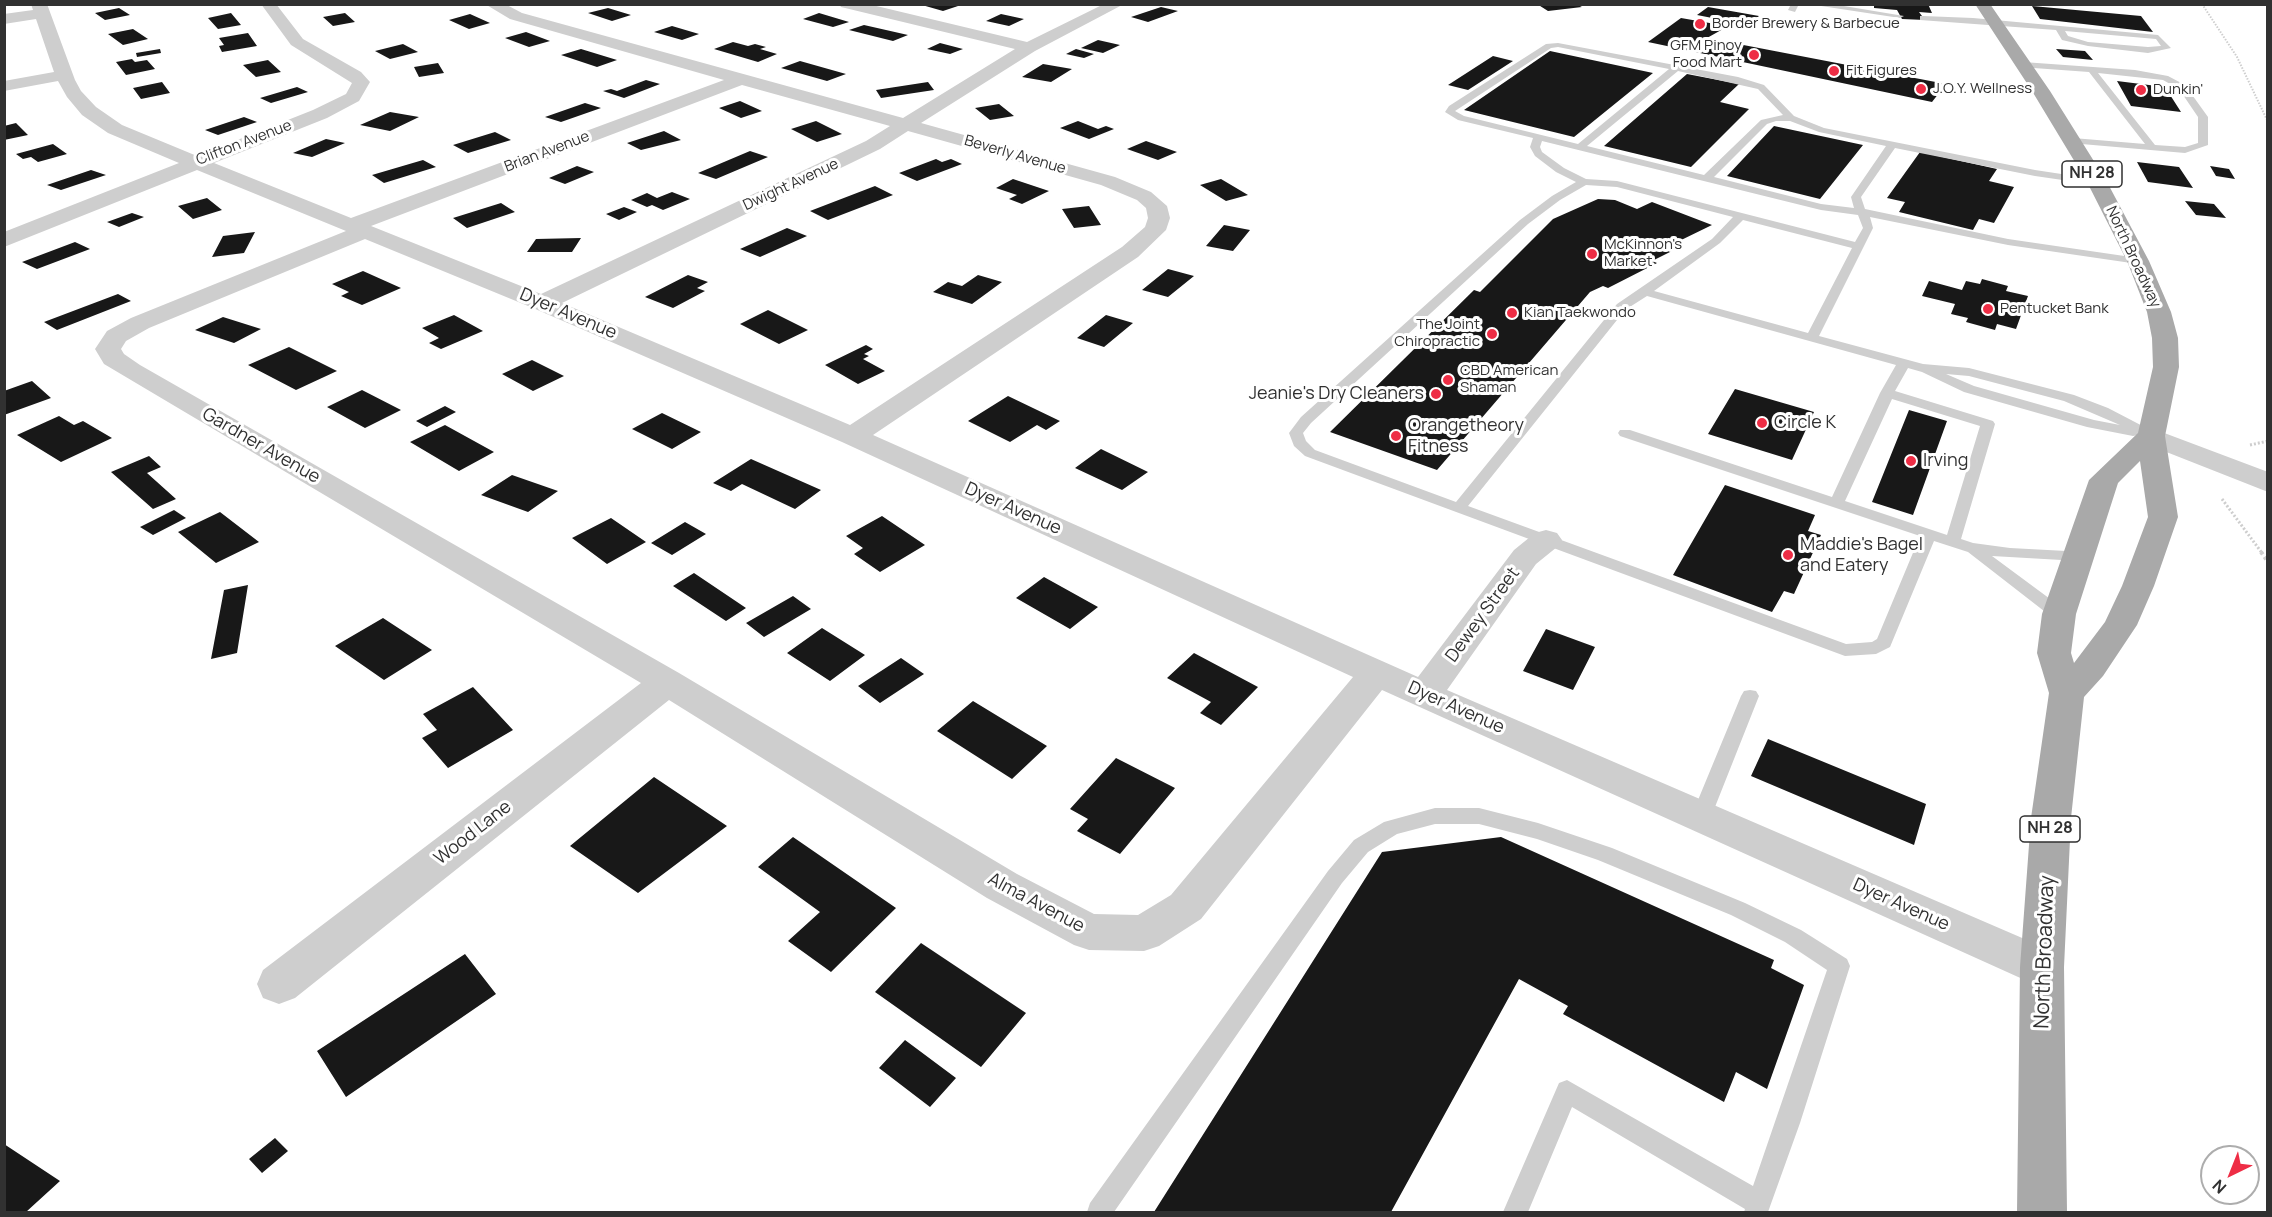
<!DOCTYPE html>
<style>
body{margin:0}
#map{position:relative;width:2272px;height:1217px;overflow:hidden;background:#fff;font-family:Manrope,sans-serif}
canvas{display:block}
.frame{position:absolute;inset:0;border:6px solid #313131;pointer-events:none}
.north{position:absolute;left:2200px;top:1145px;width:60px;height:60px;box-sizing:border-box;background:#fff;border:2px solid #adadad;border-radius:50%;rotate:223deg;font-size:16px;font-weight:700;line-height:24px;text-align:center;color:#313131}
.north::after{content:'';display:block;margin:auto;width:21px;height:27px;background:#ee2d45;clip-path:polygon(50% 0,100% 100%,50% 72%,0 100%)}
</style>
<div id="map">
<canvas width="2272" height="1217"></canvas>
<div class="frame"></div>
<div class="north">N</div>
</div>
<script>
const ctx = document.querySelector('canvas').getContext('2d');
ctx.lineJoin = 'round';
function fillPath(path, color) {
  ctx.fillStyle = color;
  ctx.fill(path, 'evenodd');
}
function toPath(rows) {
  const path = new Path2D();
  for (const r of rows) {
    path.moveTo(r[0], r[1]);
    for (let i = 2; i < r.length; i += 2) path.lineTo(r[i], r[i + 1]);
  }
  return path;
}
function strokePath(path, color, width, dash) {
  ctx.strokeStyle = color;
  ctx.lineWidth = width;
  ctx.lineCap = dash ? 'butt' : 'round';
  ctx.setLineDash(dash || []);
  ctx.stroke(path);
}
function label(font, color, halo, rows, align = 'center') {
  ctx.font = font + ' Manrope,sans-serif';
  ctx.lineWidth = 6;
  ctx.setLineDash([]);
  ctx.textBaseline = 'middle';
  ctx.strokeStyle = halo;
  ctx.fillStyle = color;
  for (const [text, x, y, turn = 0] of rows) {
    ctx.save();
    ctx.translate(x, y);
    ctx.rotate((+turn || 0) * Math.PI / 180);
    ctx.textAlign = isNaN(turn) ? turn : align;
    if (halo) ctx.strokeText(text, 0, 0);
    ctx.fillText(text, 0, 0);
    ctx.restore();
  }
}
const building = toPath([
 [952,4,958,6,943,11,922,5],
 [1537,4,1576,4,1582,7,1548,11],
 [1874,4,1928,4,1932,13,1919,12,1925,20,1902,19,1897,10,1874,8],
 [2032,6,2141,16,2153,32,2040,19],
 [1161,7,1178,11,1148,22,1131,17],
 [1708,7,1759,16,1748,25,1697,15],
 [119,8,130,15,105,20,95,13],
 [608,8,631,15,612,21,588,13],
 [231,13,241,25,218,29,208,18],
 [345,13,355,22,333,26,323,17],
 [819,13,849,22,833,27,803,19],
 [470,14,490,23,469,29,449,20],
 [1001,14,1024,19,1009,26,986,21],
 [1681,18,1721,25,1718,28,1723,29,1707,38,1946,84,1932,102,1648,42],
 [864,25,908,35,893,41,849,30],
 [672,26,699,34,682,40,654,32],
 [133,29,148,39,123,45,108,34],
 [526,32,550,41,529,47,505,38],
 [248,33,257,46,222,52,219,46,224,45,219,38],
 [1098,40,1120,45,1103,53,1081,48],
 [733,42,748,46,755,44,766,47,760,49,777,54,758,62,714,49],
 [940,43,963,49,950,54,927,49],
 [403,44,418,52,390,59,375,51],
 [160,49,161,53,137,57,136,53],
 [581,49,617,60,597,67,561,55],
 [1076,49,1094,54,1084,58,1066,54],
 [2056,49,2085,51,2093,60,2063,57],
 [1550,51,1653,73,1574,137,1464,110],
 [1493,56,1513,61,1468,90,1448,85],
 [132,59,135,62,147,60,155,69,126,75,116,62],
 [268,60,281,72,256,77,243,65],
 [800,61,846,74,827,81,781,68],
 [438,63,444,73,419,77,414,67],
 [1043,64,1072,69,1051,82,1022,77],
 [1687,74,1739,84,1720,102,1749,109,1691,167,1604,146],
 [646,80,660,84,624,98,603,91,611,89,617,91],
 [2117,81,2165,87,2181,112,2131,106],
 [162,82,170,93,141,99,133,88],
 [928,82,934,90,881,98,876,90],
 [297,87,308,92,271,103,260,98],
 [740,101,762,111,741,118,719,108],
 [585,103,601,108,561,122,545,117],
 [999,104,1014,116,990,120,975,108],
 [390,112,419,117,390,131,360,125],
 [244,117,257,122,218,135,205,130],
 [816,121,842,134,817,142,791,129],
 [1078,121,1098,129,1106,126,1114,129,1089,139,1060,128],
 [16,123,28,135,4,140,4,126],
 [1774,126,1863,145,1820,199,1727,176],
 [664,131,681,140,641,150,627,143],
 [495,132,511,140,468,153,453,145],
 [326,139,345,143,312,157,293,153],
 [1146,141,1177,152,1158,160,1127,149],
 [53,144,67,154,38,162,31,157,23,159,16,154],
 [750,151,768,157,716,179,698,173],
 [1920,152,1997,169,1989,181,2014,187,1994,223,1979,219,1973,230,1899,212,1905,202,1887,198],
 [936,159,942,162,951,159,962,164,917,181,899,173],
 [423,160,436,167,384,183,372,175],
 [2137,162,2179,167,2193,188,2148,182],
 [577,166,594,172,565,184,549,178],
 [2210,166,2229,169,2235,179,2216,176],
 [91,170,106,175,61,190,47,185],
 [1013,179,1049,191,1022,204,1009,199,1017,195,996,188],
 [1221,179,1248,195,1226,201,1200,185],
 [875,186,893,195,828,220,810,211],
 [672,192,690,199,663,210,652,205,647,207,631,200,647,193,657,198],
 [207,198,222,210,193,219,178,206],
 [1598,199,1615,200,1637,209,1652,202,1712,225,1673,244,1680,247,1652,261,1657,263,1608,288,1603,286,1590,292,1437,470,1330,432,1474,290,1480,292,1553,219],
 [2185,201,2214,204,2226,218,2196,215],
 [501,203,515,212,467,228,453,218],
 [1089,206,1101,225,1074,228,1062,209],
 [624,207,637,212,619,220,606,214],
 [132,213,144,217,119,227,107,222],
 [1224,225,1250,230,1233,251,1206,246],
 [787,228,807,236,760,257,740,249],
 [255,232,244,253,212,257,223,236],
 [581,238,572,252,527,252,536,239],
 [75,242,90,249,37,269,22,262],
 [1168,269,1194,276,1168,297,1142,290],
 [363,271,401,288,362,305,341,296,349,292,332,284],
 [688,275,708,282,697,288,705,291,673,308,645,297],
 [978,275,1002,282,972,304,933,292,948,282,962,286],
 [1982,279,2008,286,2006,291,2028,296,2016,329,1997,324,1995,330,1966,322,1968,318,1951,314,1955,304,1922,296,1929,281,1962,290,1966,281,1980,284],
 [118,294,131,301,57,330,44,322],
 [768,310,808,330,779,344,740,324],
 [454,315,483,331,441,349,429,343,439,338,422,328],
 [1106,315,1133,323,1104,347,1077,338],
 [223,317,261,329,234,343,195,330],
 [866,345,873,349,864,354,869,356,863,359,885,371,858,384,825,365],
 [289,347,337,371,296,390,248,365],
 [532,360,564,376,533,391,502,374],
 [32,381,51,398,4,415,4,391],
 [1735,389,1814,412,1792,460,1708,434],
 [362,390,401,410,365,428,327,407],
 [1008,396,1060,421,1046,430,1037,425,1010,442,968,421],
 [445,406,456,412,427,427,416,421],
 [1909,410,1947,421,1913,515,1872,502],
 [662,413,701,432,672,449,632,429],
 [59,416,74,425,83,421,112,438,61,462,17,435],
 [445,425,494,452,459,471,410,442],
 [1101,449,1148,472,1122,490,1075,468],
 [149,456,161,467,147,473,176,499,153,509,111,472],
 [751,459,821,490,795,509,742,484,731,491,713,483],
 [512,475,558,491,528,512,481,495],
 [1725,485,1815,515,1808,531,1821,535,1794,594,1784,591,1772,612,1673,575],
 [174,510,186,518,153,535,140,527],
 [220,512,259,542,216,563,178,532],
 [882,516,925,545,880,572,854,554,863,548,846,536],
 [611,518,646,542,607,564,572,538],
 [685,522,706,534,672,555,651,543],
 [694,573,746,608,726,621,673,586],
 [1044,577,1098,607,1070,629,1016,598],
 [248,585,237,653,211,659,224,590],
 [793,596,811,609,764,637,746,623],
 [383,618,432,650,384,680,335,646],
 [822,628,865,655,830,681,787,653],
 [1546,629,1595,647,1573,690,1523,671],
 [1194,653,1258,687,1221,725,1200,713,1211,702,1167,678],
 [901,658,924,674,880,703,858,686],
 [473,687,513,730,448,768,422,738,437,730,423,714],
 [973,701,1047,746,1012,779,937,731],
 [1768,739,1926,804,1914,845,1751,776],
 [1116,758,1175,788,1120,854,1077,831,1088,819,1070,809],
 [654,777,727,826,638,893,570,846],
 [793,837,896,908,831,972,788,941,820,912,758,867],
 [1501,837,1774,960,1771,968,1804,985,1767,1089,1736,1072,1724,1102,1563,1014,1568,1006,1519,979,1391,1212,1154,1212,1382,852],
 [921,943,1026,1013,981,1067,875,992],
 [465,954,496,994,346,1097,317,1051],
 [905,1040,956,1078,930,1107,879,1068],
 [275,1138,288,1151,262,1173,249,1159],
 [4,1144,60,1181,26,1212,4,1212]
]);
const pathFar2 = toPath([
 [2202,4,2237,57,2268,122]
]);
const pathFar1 = toPath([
 [2250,445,2268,441],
 [2222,499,2262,553]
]);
const path = toPath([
 [2261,552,2268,562]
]);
const lane = toPath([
 [1791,4,1799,4,1795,12,1788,10,1791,4],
 [1808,4,1832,4,1904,16,1900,18,1808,4],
 [1923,16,1973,18,2158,35,2171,48,2148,53,2088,46,2062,40,2056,30,1920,20,1920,16,1923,16],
 [2065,31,2156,39,2161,46,2148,47,2088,42,2068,36,2065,31],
 [1558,43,1738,77,1764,85,1794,116,1824,128,2035,170,2101,180,2102,182,2097,185,2035,176,1895,148,1861,197,1865,209,2008,239,2138,258,2144,261,2138,264,2008,245,1870,217,1873,228,1819,336,1923,364,1969,368,2074,395,2108,408,2156,433,2158,436,2151,440,2138,435,2133,436,2087,427,1964,392,1922,372,1908,368,1895,391,1993,421,1995,424,1961,539,1973,543,2010,548,2085,552,2087,556,2079,561,1992,556,2065,610,2067,614,2065,618,2053,618,1968,552,1934,541,1890,647,1876,654,1845,656,1305,456,1294,446,1289,433,1301,417,1520,220,1552,196,1576,182,1556,172,1535,156,1530,147,1533,138,1458,120,1445,112,1449,106,1546,44,1558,43],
 [1558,47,1669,69,1578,144,1464,116,1455,111,1551,48,1558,47],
 [1678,71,1758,89,1783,115,1761,120,1704,175,1587,146,1678,71],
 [1776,121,1790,121,1819,132,1886,146,1851,197,1854,208,1821,204,1714,177,1767,124,1776,121],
 [1542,141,1821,210,1858,215,1863,228,1855,242,1617,181,1586,179,1564,168,1542,152,1540,147,1542,141],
 [1586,185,1617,187,1733,217,1712,239,1617,304,1456,502,1315,450,1306,441,1303,433,1311,423,1528,224,1560,200,1586,185],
 [1743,220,1852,248,1808,333,1654,291,1720,243,1743,220],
 [1647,296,1896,365,1880,393,1832,497,1630,430,1620,430,1618,433,1620,436,1920,536,1877,639,1872,642,1846,644,1468,506,1625,310,1647,296],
 [1946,374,1969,376,2064,401,2120,425,2094,420,1974,386,1946,374],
 [1892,399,1980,426,1947,535,1845,501,1892,399],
 [2023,62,2135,70,2168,76,2185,85,2208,117,2208,145,2185,153,2070,143,2070,139,2073,138,2145,144,2089,72,2020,67,2019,65,2023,62],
 [2098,73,2163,80,2179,89,2198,117,2198,143,2185,147,2155,145,2098,73],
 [1750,690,1756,691,1759,696,1711,817,1708,822,1701,825,1694,822,1691,817,1741,696,1744,691,1750,690],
 [1435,808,1479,808,1538,823,1612,848,1745,903,1801,930,1847,959,1850,966,1800,1123,1768,1212,1744,1212,1745,1209,1572,1107,1528,1212,1503,1212,1559,1083,1567,1080,1753,1186,1827,970,1785,942,1731,915,1598,860,1537,839,1479,824,1435,824,1397,834,1368,852,1342,883,1114,1212,1087,1212,1090,1203,1328,871,1354,840,1384,822,1435,808]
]);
const street = toPath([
 [31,4,47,4,75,80,81,91,96,107,122,125,197,156,313,110,346,94,352,83,291,45,261,4,276,4,303,39,361,72,370,82,359,101,327,118,214,163,351,218,724,80,510,19,485,4,505,4,522,13,903,118,1015,49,841,7,839,4,868,4,1027,42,1104,4,1124,4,1035,51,921,123,1115,177,1151,192,1167,206,1170,218,1166,230,1138,257,873,435,1418,677,1514,550,1535,533,1546,530,1557,533,1562,540,1557,547,1536,564,1447,690,2057,953,2064,967,2057,981,2042,986,2027,981,1382,690,1201,919,1159,946,1144,951,1089,950,1074,945,987,898,669,700,295,998,279,1004,263,998,257,984,263,970,641,683,104,364,95,349,107,331,131,318,346,231,197,170,4,247,4,232,179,163,108,133,82,115,67,97,58,81,4,91,4,81,54,72,36,19,4,24,4,14,33,10,31,4],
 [742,85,890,126,866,141,541,294,371,226,742,85],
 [908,131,1101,185,1137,200,1146,208,1148,218,1145,227,1122,247,850,425,562,303,880,149,908,131],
 [365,239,533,308,842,442,1353,677,1171,895,1138,915,1094,914,1017,874,679,673,140,365,124,354,121,349,126,341,149,328,365,239],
 [2151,428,2268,472,2268,492,2141,442,2137,436,2141,430,2151,428]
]);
const primary = toPath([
 [1975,4,1990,4,2050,91,2107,182,2149,261,2171,312,2178,338,2179,367,2165,436,2178,517,2154,586,2137,625,2103,676,2084,697,2071,818,2064,967,2067,1212,2017,1212,2020,967,2031,818,2049,693,2037,653,2042,614,2089,480,2138,433,2153,367,2152,338,2147,312,2127,261,2087,182,2032,91,1975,4],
 [2140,461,2148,517,2122,586,2105,622,2074,663,2071,653,2076,614,2118,483,2140,461]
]);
const markers = [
 [1700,24,6,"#ee2d45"],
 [1754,55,6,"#ee2d45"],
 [1834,71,6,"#ee2d45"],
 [1921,89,6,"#ee2d45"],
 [2141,90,6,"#ee2d45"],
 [1592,254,6,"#ee2d45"],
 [1988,309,6,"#ee2d45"],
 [1512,313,6,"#ee2d45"],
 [1492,334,6,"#ee2d45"],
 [1448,380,6,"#ee2d45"],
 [1436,394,6,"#ee2d45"],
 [1762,423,6,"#ee2d45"],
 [1396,436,6,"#ee2d45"],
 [1911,461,6,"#ee2d45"],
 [1788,555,6,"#ee2d45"]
];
const farPoinames = [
 ["Border Brewery & Barbecue",1712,24],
 ["GFM Pinoy",1742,46,"right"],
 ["Food Mart",1742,63,"right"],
 ["Fit Figures",1846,71],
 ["J.O.Y. Wellness",1933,89],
 ["Dunkin'",2153,90],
 ["McKinnon's",1604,245],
 ["Market",1604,262],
 ["Pentucket Bank",2000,309],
 ["Kian Taekwondo",1524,313],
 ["The Joint",1480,325,"right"],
 ["Chiropractic",1480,342,"right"],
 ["CBD American",1460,371],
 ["Shaman",1460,388]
];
const farStreetnames = [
 ["Clifton Avenue",244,143,-21],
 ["Brian Avenue",547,152,-21],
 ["Beverly Avenue",1015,155,16],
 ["Dwight Avenue",791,185,-25],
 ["North Broadway",2133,257,65]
];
const shields = [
 [2092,174,60],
 [2050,829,60]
];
const shieldNames = [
 ["NH 28",2092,174],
 ["NH 28",2050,829]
];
const streetNames = [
 ["Dyer Avenue",568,314,23],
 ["Gardner Avenue",261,446,30],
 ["Dyer Avenue",1013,509,24],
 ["Dewey Street",1483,615,-54],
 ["Dyer Avenue",1456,708,24],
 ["Wood Lane",473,833,-38],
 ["Alma Avenue",1036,903,28],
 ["Dyer Avenue",1901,905,24]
];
const poiNames = [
 ["Jeanie's Dry Cleaners",1424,394,"right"],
 ["Circle K",1774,423],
 ["Orangetheory",1408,426],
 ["Fitness",1408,447],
 ["Irving",1923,461],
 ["Maddie's Bagel",1800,545],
 ["and Eatery",1800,566]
];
const nearStreetnames = [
 ["North Broadway",2045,952,-88]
];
fillPath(building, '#181818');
strokePath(pathFar2, '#cecece', 2, [1.5, 1.5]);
strokePath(pathFar1, '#cecece', 3, [2, 2]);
strokePath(path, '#cecece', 4, [3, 3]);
fillPath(lane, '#cecece');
fillPath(street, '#cecece');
fillPath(primary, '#a9a9a9');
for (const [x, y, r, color] of markers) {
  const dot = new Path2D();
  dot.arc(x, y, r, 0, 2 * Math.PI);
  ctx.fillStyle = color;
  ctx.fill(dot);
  strokePath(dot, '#fff', 2);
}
label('15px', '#313131', '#fff', farPoinames, 'left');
label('15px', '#313131', '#fff', farStreetnames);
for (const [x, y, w] of shields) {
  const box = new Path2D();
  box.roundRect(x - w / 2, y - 13, w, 26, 4.5);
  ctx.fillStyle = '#fff';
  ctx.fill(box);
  strokePath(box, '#313131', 1.5);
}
label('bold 16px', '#313131', null, shieldNames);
label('18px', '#313131', '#fff', streetNames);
label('18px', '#313131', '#fff', poiNames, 'left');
label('21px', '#313131', '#fff', nearStreetnames);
</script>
